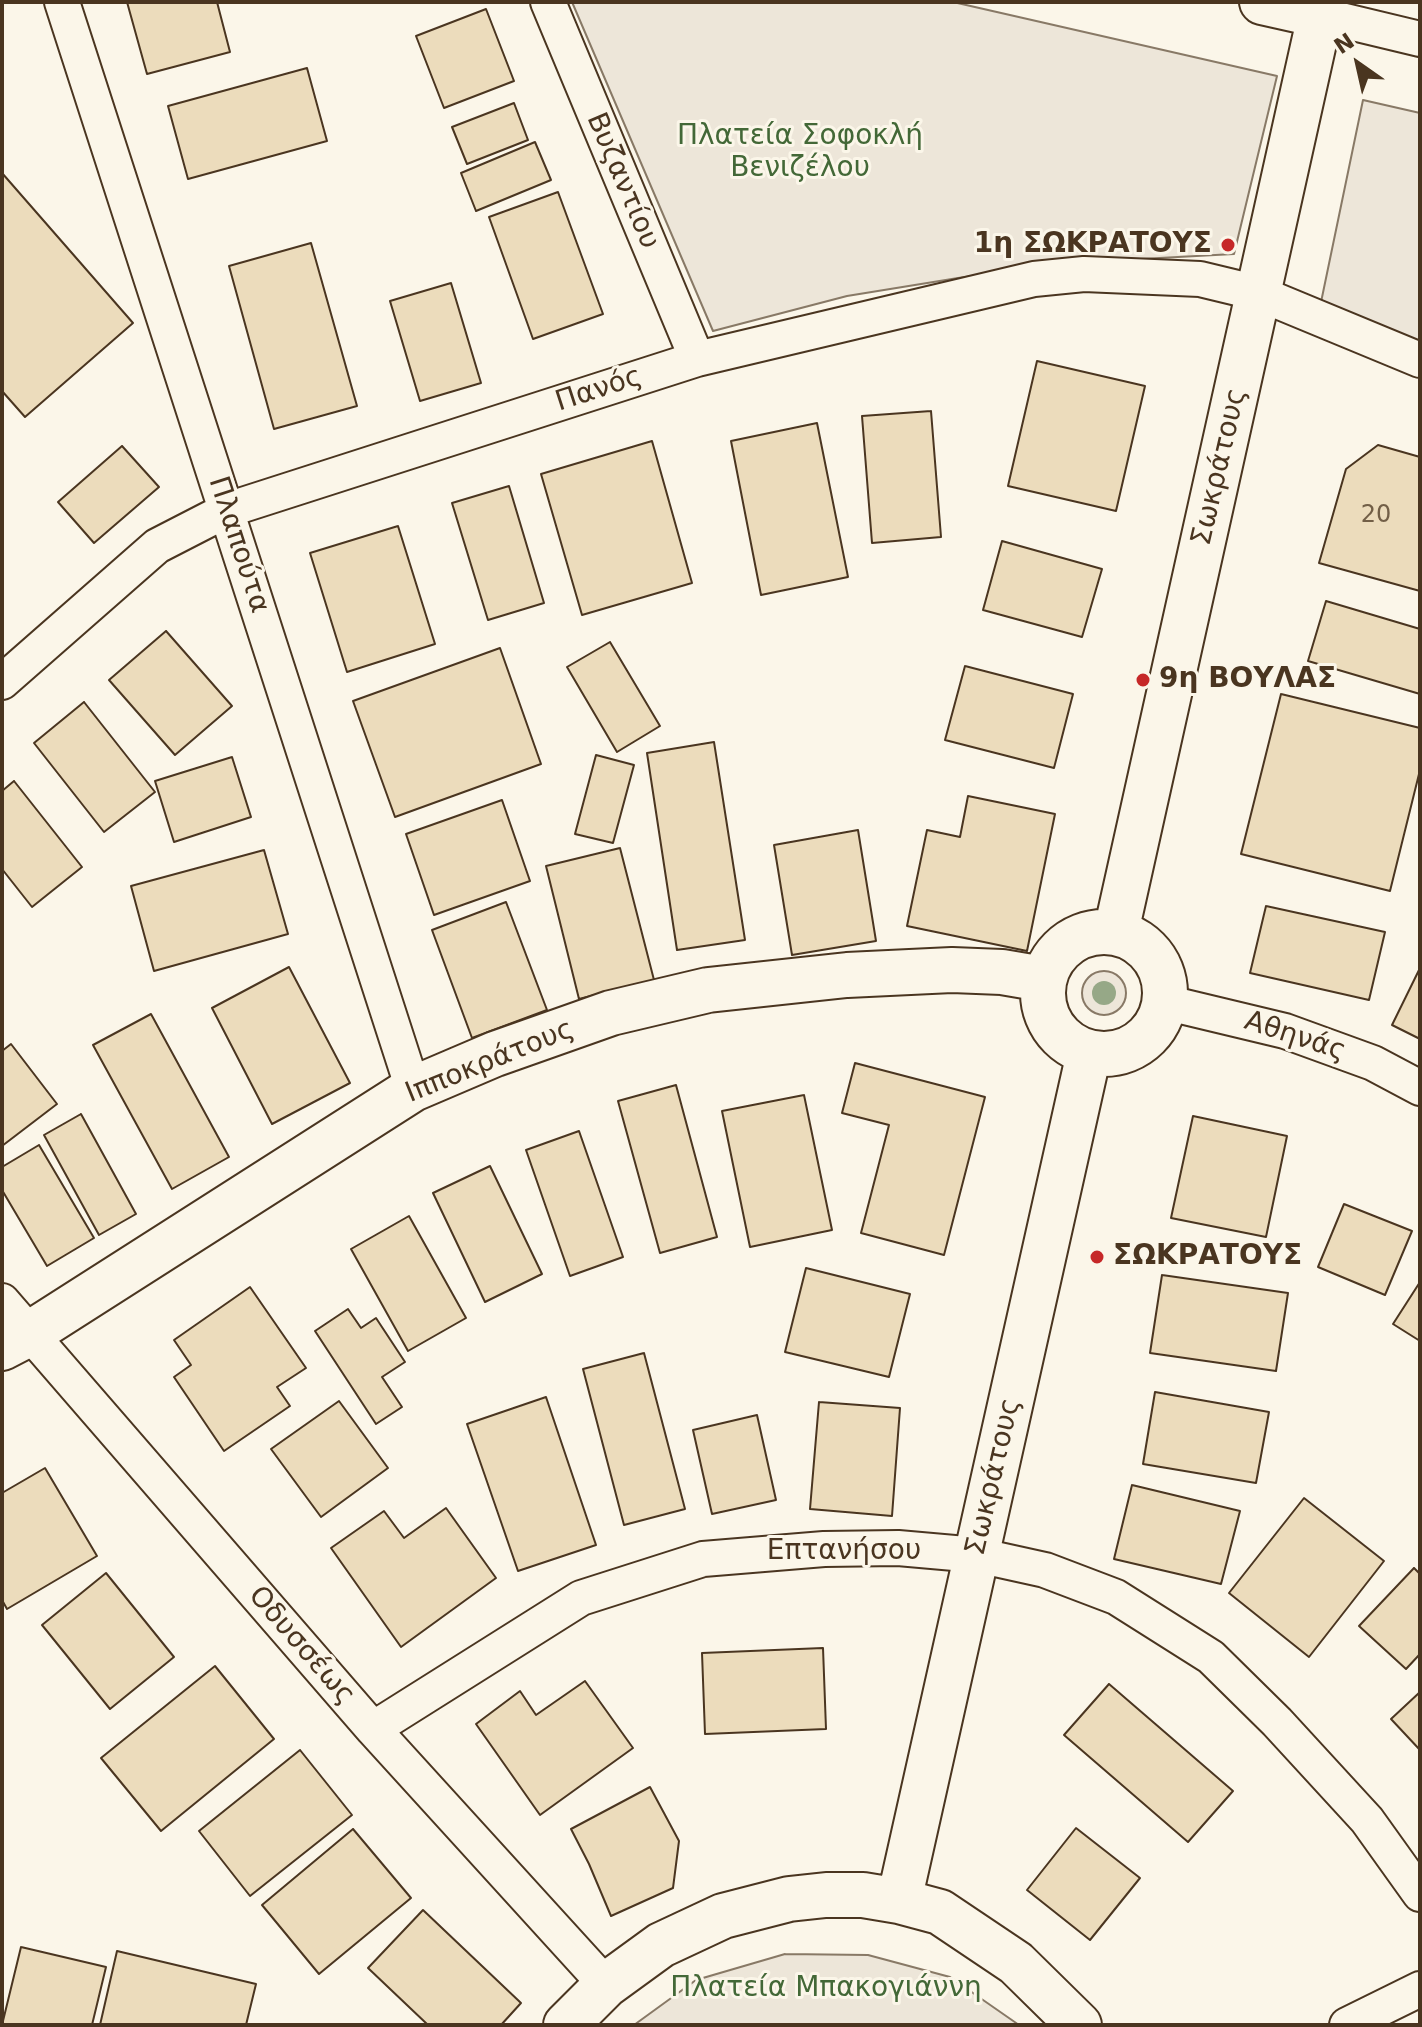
<!DOCTYPE html>
<meta charset="utf-8">
<style>
body{margin:0}
#map{position:relative;width:1422px;height:2027px;overflow:hidden;background:#fbf6e9;font-family:"DejaVu Sans",sans-serif}
canvas{display:block}
.frame{position:absolute;inset:0;border:4px solid #4a3520;pointer-events:none}
.north{position:absolute;left:1318px;top:24px;width:80px;height:80px;-webkit-text-stroke:6px #fbf6e9;paint-order:stroke;rotate:326deg;font-size:22px;font-weight:700;line-height:32px;text-align:center;color:#4a3520}
.north::after{content:'';display:block;margin:auto;width:28px;height:36px;background:#4a3520;clip-path:polygon(50% 0,100% 100%,50% 72%,0 100%)}
</style>
<div id="map">
<canvas width="1422" height="2027"></canvas>
<div class="frame"></div>
<div class="north">N</div>
</div>
<script>
const ctx = document.querySelector('canvas').getContext('2d');
ctx.lineJoin = 'round';
function fillPath(path, color) {
  ctx.fillStyle = color;
  ctx.fill(path, 'evenodd');
}
function toPath(rows) {
  const path = new Path2D();
  for (const r of rows) {
    if (r.length === 3) {
      path.moveTo(r[0] + r[2], r[1]);
      path.arc(r[0], r[1], r[2], 0, 2 * Math.PI);
      continue;
    }
    path.moveTo(r[0], r[1]);
    for (let i = 2; i < r.length; i += 2) path.lineTo(r[i], r[i + 1]);
  }
  return path;
}
function strokePath(path, color, width, dash) {
  ctx.strokeStyle = color;
  ctx.lineWidth = width;
  ctx.lineCap = dash ? 'butt' : 'round';
  ctx.setLineDash(dash || []);
  ctx.stroke(path);
}
function label(font, color, halo, rows, align = 'center') {
  ctx.font = font + ' "DejaVu Sans",sans-serif';
  ctx.lineWidth = 6;
  ctx.setLineDash([]);
  ctx.textBaseline = 'middle';
  ctx.strokeStyle = halo;
  ctx.fillStyle = color;
  for (const [text, x, y, turn = 0] of rows) {
    ctx.save();
    ctx.translate(x, y);
    ctx.rotate((+turn || 0) * Math.PI / 180);
    ctx.textAlign = isNaN(turn) ? turn : align;
    if (halo) ctx.strokeText(text, 0, 0);
    ctx.fillText(text, 0, 0);
    ctx.restore();
  }
}
const green = toPath([
 [572,2,953,2,1277,76,1234,254,1066,263,958,278,847,296,713,331,572,2],
 [1363,100,1420,113,1420,345,1320,307,1363,100],
 [1104,993,22],
 [785,1954,868,1955,950,1977,1019,2025,634,2025,696,1980,785,1954]
]);
const building = toPath([
 [127,2,217,2,230,52,147,74,127,2],
 [486,9,514,81,444,108,416,36,486,9],
 [307,68,327,141,188,179,168,106,307,68],
 [514,103,528,140,467,164,452,127,514,103],
 [535,142,551,180,476,211,461,173,535,142],
 [2,173,133,323,25,417,2,391,2,173],
 [558,192,603,314,533,339,489,217,558,192],
 [311,243,357,406,274,429,229,266,311,243],
 [451,283,481,383,420,401,390,301,451,283],
 [1037,361,1145,386,1116,511,1008,486,1037,361],
 [931,411,941,537,872,543,862,416,931,411],
 [817,423,848,577,761,595,731,441,817,423],
 [652,441,692,583,582,615,541,474,652,441],
 [1378,445,1420,457,1420,591,1319,563,1346,469,1378,445],
 [122,446,159,487,94,543,58,502,122,446],
 [509,486,544,603,488,620,452,503,509,486],
 [398,526,435,644,347,672,310,553,398,526],
 [1002,541,1102,569,1082,637,983,610,1002,541],
 [1326,601,1420,629,1420,694,1308,661,1326,601],
 [166,631,232,706,175,755,109,680,166,631],
 [610,642,660,726,617,752,567,667,610,642],
 [500,648,541,764,395,817,353,701,500,648],
 [965,666,1073,694,1054,768,945,740,965,666],
 [1281,694,1420,728,1420,770,1390,891,1241,854,1281,694],
 [84,702,155,792,104,832,34,743,84,702],
 [714,742,745,940,677,950,647,753,714,742],
 [596,755,634,765,613,843,575,834,596,755],
 [232,757,251,817,174,842,155,781,232,757],
 [14,781,82,867,32,907,2,869,2,791,14,781],
 [968,796,1055,814,1027,951,907,926,927,830,960,837,968,796],
 [502,800,530,881,434,915,406,834,502,800],
 [858,830,876,941,792,955,774,845,858,830],
 [620,848,654,980,579,999,546,866,620,848],
 [264,850,288,934,154,971,131,886,264,850],
 [506,902,547,1010,472,1038,432,930,506,902],
 [1266,906,1385,932,1369,1000,1250,973,1266,906],
 [289,967,350,1083,272,1124,212,1008,289,967],
 [1420,968,1420,1039,1392,1025,1420,968],
 [151,1014,229,1157,172,1189,93,1045,151,1014],
 [11,1044,57,1104,2,1146,2,1051,11,1044],
 [855,1063,985,1097,944,1255,861,1233,889,1125,842,1113,855,1063],
 [676,1085,717,1237,660,1253,618,1101,676,1085],
 [804,1095,832,1230,750,1247,722,1111,804,1095],
 [81,1114,136,1214,99,1235,44,1135,81,1114],
 [1193,1116,1287,1136,1266,1237,1171,1218,1193,1116],
 [579,1131,623,1257,570,1276,526,1150,579,1131],
 [39,1145,94,1238,47,1266,2,1190,2,1167,39,1145],
 [490,1166,542,1274,485,1302,433,1193,490,1166],
 [1344,1204,1412,1231,1385,1295,1318,1267,1344,1204],
 [409,1216,466,1318,408,1351,351,1249,409,1216],
 [806,1268,910,1294,889,1377,785,1352,806,1268],
 [1162,1275,1288,1293,1276,1371,1150,1353,1162,1275],
 [1420,1282,1420,1341,1393,1324,1420,1282],
 [250,1287,306,1368,277,1387,290,1406,224,1451,174,1377,191,1365,174,1340,250,1287],
 [348,1309,361,1328,376,1318,405,1362,382,1377,402,1407,376,1424,315,1331,348,1309],
 [644,1353,685,1509,624,1525,583,1369,644,1353],
 [1155,1392,1269,1412,1256,1483,1143,1464,1155,1392],
 [546,1397,596,1545,518,1571,467,1424,546,1397],
 [339,1401,388,1468,321,1517,271,1449,339,1401],
 [819,1402,900,1408,892,1516,810,1509,819,1402],
 [757,1415,776,1500,712,1514,693,1430,757,1415],
 [45,1468,97,1556,7,1609,2,1600,2,1493,45,1468],
 [1132,1485,1240,1511,1221,1584,1114,1559,1132,1485],
 [1304,1498,1384,1561,1309,1657,1229,1593,1304,1498],
 [446,1508,496,1578,401,1647,331,1548,384,1511,404,1538,446,1508],
 [1414,1568,1420,1574,1420,1654,1406,1669,1359,1626,1414,1568],
 [106,1573,174,1657,110,1709,42,1625,106,1573],
 [823,1648,826,1729,705,1734,702,1653,823,1648],
 [215,1666,274,1739,161,1831,101,1758,215,1666],
 [585,1681,633,1748,540,1815,476,1724,520,1691,536,1715,585,1681],
 [1109,1684,1233,1791,1188,1842,1064,1735,1109,1684],
 [1420,1692,1420,1750,1391,1719,1420,1692],
 [300,1750,352,1815,250,1896,199,1831,300,1750],
 [650,1787,679,1841,673,1888,611,1916,589,1864,571,1829,650,1787],
 [1076,1828,1140,1878,1090,1940,1027,1890,1076,1828],
 [353,1829,411,1898,319,1974,262,1905,353,1829],
 [423,1910,521,2003,501,2025,428,2025,368,1968,423,1910],
 [21,1947,106,1967,92,2025,2,2025,21,1947],
 [117,1951,256,1984,246,2025,100,2025,117,1951]
]);
const street = toPath([
 [62,2,413,1089],
 [548,2,697,359],
 [1320,15,1420,39],
 [2,682,157,546,227,510,697,359,1034,279,1084,274,1200,279,1258,293,1420,360],
 [1164,1002,1285,1031,1373,1063,1420,1088],
 [2,1301,373,1729,606,1985],
 [373,1729,581,1598,703,1559,824,1549,898,1548,977,1555,1045,1570,1116,1597,1211,1657,1277,1722,1367,1820,1420,1894],
 [1347,2025,1420,1989]
]);
const secondary = toPath([
 [1262,2,1320,15],
 [1104,993,61],
 [1116,932,1323,2],
 [2,1348,29,1334,413,1089,495,1054,611,1013,708,990,847,975,952,970,1002,972,1043,979],
 [899,1901,1089,1053],
 [566,2025,606,1985,661,1945,723,1916,789,1899,826,1895,863,1895,899,1901,940,1912,1016,1963,1079,2025]
]);
const trees = [
 [1104,993]
];
const markers = [
 [1228,245,8,"#c62828"],
 [1143,680,8,"#c62828"],
 [1097,1257,8,"#c62828"]
];
const numberNames = [
 ["20",1376,516]
];
const parkNames = [
 ["Πλατεία Σοφοκλή",800,137],
 ["Βενιζέλου",800,169],
 ["Πλατεία Μπακογιάννη",826,1989]
];
const streetNames = [
 ["Βυζαντίου",622,181,67],
 ["Πανός",599,390,-18],
 ["Σωκράτους",1220,467,-77],
 ["Πλαπούτα",238,545,72],
 ["Αθηνάς",1295,1037,18],
 ["Ιπποκράτους",490,1062,-22],
 ["Σωκράτους",994,1477,-77],
 ["Επτανήσου",844,1552],
 ["Οδυσσέως",301,1646,49]
];
const poiNames = [
 ["1η ΣΩΚΡΑΤΟΥΣ",1212,245,"right"],
 ["9η ΒΟΥΛΑΣ",1159,680],
 ["ΣΩΚΡΑΤΟΥΣ",1113,1257]
];
fillPath(green, '#ede6d9');
strokePath(green, '#887966', 2);
fillPath(building, '#ecdcbc');
strokePath(building, '#4a3520', 2);
strokePath(street, '#4a3520', 38);
strokePath(secondary, '#4a3520', 48);
strokePath(street, '#fbf6e9', 34);
strokePath(secondary, '#fbf6e9', 44);
ctx.fillStyle = '#96a887';
for (const [x, y] of trees) {
  ctx.beginPath();
  ctx.arc(x, y, 12, 0, 2 * Math.PI);
  ctx.fill();
}
for (const [x, y, r, color] of markers) {
  const dot = new Path2D();
  dot.arc(x, y, r, 0, 2 * Math.PI);
  ctx.fillStyle = color;
  ctx.fill(dot);
  strokePath(dot, '#fbf6e9', 3);
}
label('24px', '#725f47', null, numberNames);
label('28px', '#436837', '#fbf6e9', parkNames);
label('28px', '#4a3520', '#fbf6e9', streetNames);
label('bold 28px', '#4a3520', '#fbf6e9', poiNames, 'left');
</script>
